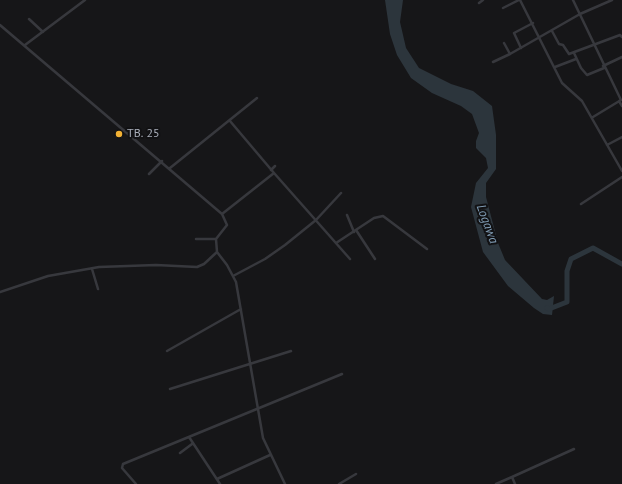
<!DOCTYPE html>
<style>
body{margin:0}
canvas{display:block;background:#161618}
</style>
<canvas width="622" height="484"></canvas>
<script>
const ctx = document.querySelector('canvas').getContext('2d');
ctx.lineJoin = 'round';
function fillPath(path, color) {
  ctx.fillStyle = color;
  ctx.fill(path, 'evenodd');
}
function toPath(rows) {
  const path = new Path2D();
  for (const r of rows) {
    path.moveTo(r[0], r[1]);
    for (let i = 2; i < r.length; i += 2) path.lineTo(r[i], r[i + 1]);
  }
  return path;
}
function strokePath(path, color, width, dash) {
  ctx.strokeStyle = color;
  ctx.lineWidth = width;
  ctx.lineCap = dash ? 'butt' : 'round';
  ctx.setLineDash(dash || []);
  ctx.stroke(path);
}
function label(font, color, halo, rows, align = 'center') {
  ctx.font = font + ' "PT Sans",sans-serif';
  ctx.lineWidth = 4;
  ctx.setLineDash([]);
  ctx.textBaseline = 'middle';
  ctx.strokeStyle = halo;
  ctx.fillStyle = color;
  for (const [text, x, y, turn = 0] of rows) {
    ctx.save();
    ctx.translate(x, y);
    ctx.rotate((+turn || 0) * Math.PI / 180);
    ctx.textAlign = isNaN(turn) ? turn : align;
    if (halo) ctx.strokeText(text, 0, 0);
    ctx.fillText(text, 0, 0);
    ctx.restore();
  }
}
const water = toPath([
 [385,0,403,0,400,22,406,48,419,68,451,84,473,91,492,106,496,135,496,169,486,183,486,197,498,243,505,260,542,299,547,300,554,296,552,315,543,314,534,308,508,286,483,252,471,207,476,183,488,168,486,158,476,148,476,141,479,133,472,114,461,106,432,93,411,78,397,55,390,34]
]);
const river = toPath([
 [547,308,549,309,567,302,567,271,571,259,593,248,622,264]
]);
const street = toPath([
 [520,0,562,83,582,101,622,171],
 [573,0,621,100],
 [479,3,483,0],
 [503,8,519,0],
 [29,19,43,32],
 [0,25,222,214,227,225,216,239,217,252,227,265,236,282,263,438,285,484],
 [552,31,559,44,563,45,569,54,620,35,622,37],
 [504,43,510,54,580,14,612,0],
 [25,45,85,0],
 [521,48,514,33,533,23],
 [574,53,581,68,587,75,604,68],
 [493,62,510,54],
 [603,66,622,57],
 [555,67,576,59],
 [619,101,622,106],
 [593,117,621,100],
 [230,121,274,173],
 [607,145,622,137],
 [170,168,257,98],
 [271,170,275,166],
 [149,174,162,161],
 [581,204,622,177],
 [222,214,274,173,350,259],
 [347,215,354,232],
 [356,230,375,259],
 [196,239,216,239],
 [336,243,374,218,383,216,427,249],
 [92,269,98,289],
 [233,276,265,259,285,245,316,220,341,193],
 [0,292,48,276,99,267,156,265,197,267,204,264,217,252],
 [167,351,241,309],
 [170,389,291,351],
 [189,437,220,484],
 [180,453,192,444],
 [512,477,574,449],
 [217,479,270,455],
 [136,484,122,468,123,464,342,374],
 [339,484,356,474],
 [496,484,512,477,515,484]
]);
const markers = [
 [119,134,4,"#f2b134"]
];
const poiNames = [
 ["TB. 25",127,134]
];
const waterNames = [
 ["Logawa",487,224,70]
];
fillPath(water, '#2c353c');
strokePath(river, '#2c353c', 5);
strokePath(street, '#37383d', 2.5);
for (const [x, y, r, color] of markers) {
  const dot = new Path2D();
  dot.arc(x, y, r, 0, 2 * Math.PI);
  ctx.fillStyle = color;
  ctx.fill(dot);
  strokePath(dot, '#111113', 1.5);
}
label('12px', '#a8adb8', '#111113', poiNames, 'left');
label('italic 13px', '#7f9bb3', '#111113', waterNames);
</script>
